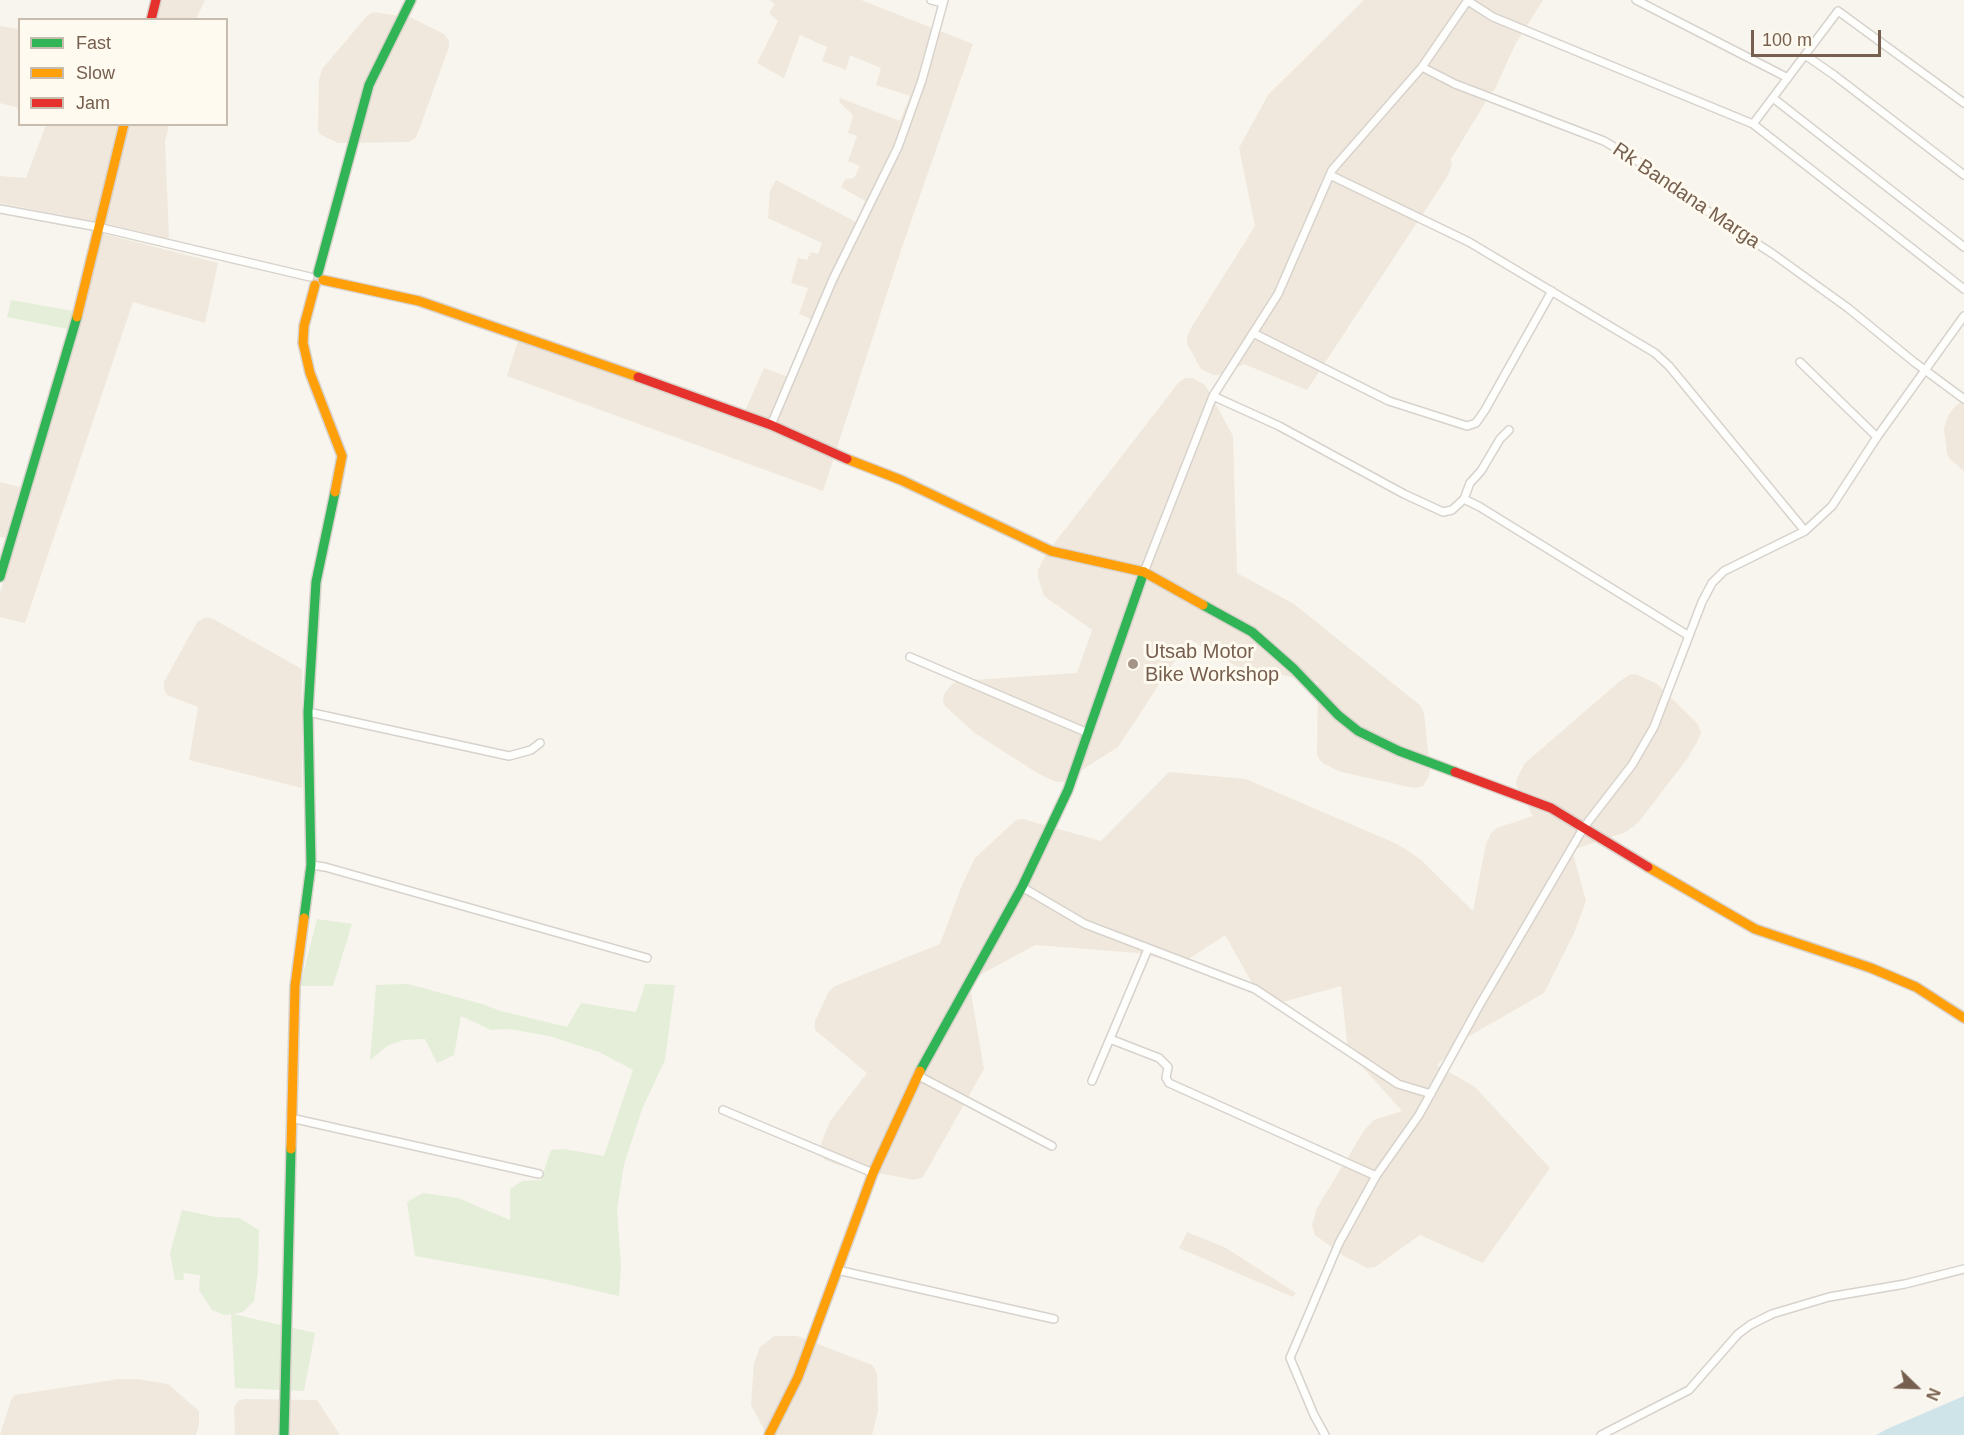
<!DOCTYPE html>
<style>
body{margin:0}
#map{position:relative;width:1964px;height:1435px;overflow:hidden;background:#f8f5ee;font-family:Arial,sans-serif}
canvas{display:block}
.legend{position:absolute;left:18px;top:18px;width:210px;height:108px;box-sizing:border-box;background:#fefaf0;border:2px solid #c8bcaf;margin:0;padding:8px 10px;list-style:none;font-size:18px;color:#765f4e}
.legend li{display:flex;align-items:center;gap:12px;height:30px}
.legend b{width:30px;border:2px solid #c8bcaf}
.north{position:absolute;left:1886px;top:1357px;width:60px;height:60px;-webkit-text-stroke:4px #fefaf0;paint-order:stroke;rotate:113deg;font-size:16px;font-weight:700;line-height:24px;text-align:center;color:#765f4e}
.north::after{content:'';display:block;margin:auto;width:21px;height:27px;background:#765f4e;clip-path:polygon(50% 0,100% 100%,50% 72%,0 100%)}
.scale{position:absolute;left:1751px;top:30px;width:130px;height:27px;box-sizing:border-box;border:3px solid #765f4e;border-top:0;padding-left:8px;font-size:18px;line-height:21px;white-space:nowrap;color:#765f4e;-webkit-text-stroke:4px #fefaf0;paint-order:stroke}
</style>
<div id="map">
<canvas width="1964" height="1435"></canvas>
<ul class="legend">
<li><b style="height:8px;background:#30b455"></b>Fast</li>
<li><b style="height:8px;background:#ff9f0a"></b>Slow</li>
<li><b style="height:8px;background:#e5322d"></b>Jam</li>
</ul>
<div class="north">N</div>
<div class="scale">100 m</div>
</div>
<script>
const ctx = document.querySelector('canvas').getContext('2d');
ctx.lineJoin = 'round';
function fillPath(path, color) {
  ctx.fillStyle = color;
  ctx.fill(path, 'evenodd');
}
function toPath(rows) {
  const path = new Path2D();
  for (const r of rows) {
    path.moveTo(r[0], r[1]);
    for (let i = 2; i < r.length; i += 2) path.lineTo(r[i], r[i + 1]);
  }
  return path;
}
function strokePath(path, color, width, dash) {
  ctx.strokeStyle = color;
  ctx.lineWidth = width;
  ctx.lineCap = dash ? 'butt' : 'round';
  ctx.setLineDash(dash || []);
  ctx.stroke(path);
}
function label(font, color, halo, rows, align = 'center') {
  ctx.font = font + ' Arial,sans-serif';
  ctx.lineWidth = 6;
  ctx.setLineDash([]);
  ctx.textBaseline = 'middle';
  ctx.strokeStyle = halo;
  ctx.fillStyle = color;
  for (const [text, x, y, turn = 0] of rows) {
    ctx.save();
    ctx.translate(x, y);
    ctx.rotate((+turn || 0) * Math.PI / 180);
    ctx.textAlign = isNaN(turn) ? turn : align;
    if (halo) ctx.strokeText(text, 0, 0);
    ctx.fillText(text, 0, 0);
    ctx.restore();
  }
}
const residential = toPath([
 [161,0,205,0,196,19,156,19],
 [769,0,861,0,973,44,901,250,823,491,507,376,518,341,741,420,764,368,788,377,812,320,799,314,808,288,791,283,798,258,807,260,811,252,818,254,822,243,768,218,770,191,776,180,856,222,865,201,841,187,845,179,854,178,860,166,848,161,857,136,848,133,853,115,839,102,840,98,900,121,910,96,876,85,881,68,850,55,846,70,822,61,827,47,800,35,784,78,757,63,778,21,769,13,775,4],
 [1364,0,1543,0,1516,43,1494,91,1487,93,1485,103,1451,159,1452,165,1447,177,1307,390,1244,364,1219,375,1213,375,1201,369,1187,344,1187,337,1191,328,1255,226,1239,148,1268,95],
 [373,12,412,18,444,34,449,41,449,47,416,138,409,142,338,143,321,135,318,131,319,80,322,69,367,16],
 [0,26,19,29,19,108,0,103],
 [46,125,169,125,165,141,169,239,104,223,0,203,0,176,26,178],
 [100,233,218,263,205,323,133,302,25,623,0,617,0,593,86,300],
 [1186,378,1193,378,1205,385,1233,436,1237,573,1294,604,1421,706,1424,713,1430,770,1429,776,1423,786,1414,788,1341,772,1324,764,1319,759,1317,754,1318,682,1236,666,1189,639,1118,747,1063,782,1056,782,1039,774,976,734,945,706,943,700,944,694,952,684,958,681,1077,673,1092,630,1044,596,1038,577,1038,570,1046,554,1179,382],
 [1964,401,1964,471,1950,459,1947,454,1944,428,1948,416,1956,405],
 [0,482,20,487,5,538,0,537],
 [206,617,213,619,302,669,302,788,189,760,198,707,167,695,164,689,164,682,197,622],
 [1636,674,1657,684,1698,724,1701,733,1697,742,1687,759,1638,823,1626,832,1572,850,1586,901,1575,931,1544,993,1466,1038,1437,1065,1475,1087,1550,1168,1483,1263,1420,1235,1375,1267,1367,1268,1344,1256,1315,1235,1312,1225,1317,1208,1365,1129,1374,1120,1402,1111,1348,1051,1341,986,1283,1002,1278,1002,1256,990,1225,935,1186,961,1180,963,1137,953,1035,945,969,981,984,1069,923,1177,914,1180,838,1165,825,1160,821,1155,820,1146,830,1121,867,1073,815,1030,815,1021,829,991,835,986,940,944,962,885,975,858,1016,820,1023,819,1101,841,1169,772,1246,779,1397,844,1420,859,1473,911,1486,844,1491,833,1497,828,1533,816,1516,784,1517,778,1525,763,1619,682,1629,675],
 [1187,1232,1226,1248,1296,1293,1293,1297,1179,1248],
 [774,1336,797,1336,872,1365,877,1373,878,1411,872,1435,767,1435,751,1405,754,1363,760,1347],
 [119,1379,136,1379,168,1384,199,1411,199,1424,196,1435,0,1435,11,1400,15,1395],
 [244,1399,317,1400,340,1435,235,1435,234,1407,238,1401]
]);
const green = toPath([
 [11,300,73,311,68,329,7,317],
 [317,919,352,924,333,986,300,986],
 [408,984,482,1004,501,1011,567,1027,581,1003,636,1012,645,984,675,985,665,1060,642,1109,624,1165,617,1209,621,1266,619,1296,544,1279,415,1256,407,1202,423,1193,458,1198,510,1220,510,1189,522,1181,541,1180,551,1150,564,1149,604,1156,633,1070,599,1052,549,1036,510,1029,491,1030,461,1016,454,1055,437,1063,425,1039,403,1040,387,1046,370,1060,376,985],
 [182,1210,216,1217,239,1218,259,1230,258,1271,254,1301,243,1312,233,1314,315,1333,304,1391,235,1388,231,1314,224,1315,212,1310,199,1290,200,1275,183,1273,184,1280,175,1280,170,1253]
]);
const water = toPath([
 [1964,1396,1964,1435,1876,1435,1887,1429]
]);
const street = toPath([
 [931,0,943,3],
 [1636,0,1788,78],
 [1468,1,1493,17,1753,124,1838,11,1964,103],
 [1805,55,1834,75,1964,175],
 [1422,67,1455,84,1604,141,1646,166,1720,220,1773,254,1848,308,1914,362,1964,399],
 [1773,98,1964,247],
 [1753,124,1964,289],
 [1330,175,1469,242,1655,353,1669,366,1805,531],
 [0,209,98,227,310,277],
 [1253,333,1389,401,1467,426,1476,423,1485,410,1552,291],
 [1800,362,1877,437],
 [1213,396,1279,426,1404,494,1443,512,1452,510,1464,499,1480,507,1689,636],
 [771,425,833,279,898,147,922,80,944,0],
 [1464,499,1470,483,1481,471,1500,439,1509,430],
 [1144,572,1213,396,1278,294,1332,170,1422,67,1468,0],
 [910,657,1088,733],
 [308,712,509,756,531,750,540,743],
 [311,865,325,867,647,958],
 [1022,887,1085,924,1255,989,1398,1084,1431,1094],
 [1110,1039,1159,1058,1168,1067,1166,1078,1169,1083,1376,1176],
 [917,1075,1052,1146],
 [1092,1081,1148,949],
 [723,1110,873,1173],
 [291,1118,539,1174],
 [837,1270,1054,1319],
 [1325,1435,1314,1415,1290,1358,1339,1243,1376,1176,1419,1115,1479,1006,1584,827,1632,765,1654,727,1702,602,1712,583,1724,571,1805,531,1832,506,1877,437,1964,316],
 [1601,1435,1689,1390,1738,1334,1750,1325,1772,1314,1829,1297,1905,1284,1964,1269]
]);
const fast = toPath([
 [318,273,369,85,411,0],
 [0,577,77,317],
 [1203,605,1252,632,1294,669,1338,715,1358,731,1399,751,1455,772],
 [304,918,311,865,308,712,316,582,335,492],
 [920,1071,1022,887,1068,790,1144,572],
 [284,1435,291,1149]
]);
const slow = toPath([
 [323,280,419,301,638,377],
 [315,285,304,326,303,343,310,373,342,456,335,492],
 [77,317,124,124],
 [847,459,901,480,1051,551,1144,572,1203,605],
 [1648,867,1755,929,1871,968,1916,987,1964,1018],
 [291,1149,295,986,304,918],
 [769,1435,798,1377,873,1173,920,1071]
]);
const jam = toPath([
 [151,20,156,0],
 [638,377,771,425,847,459],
 [1455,772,1551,808,1648,867]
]);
const markers = [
 [1133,664,6,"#a49486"]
];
const streetNames = [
 ["Rk Bandana Marga",1686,196,34]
];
const poiNames = [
 ["Utsab Motor",1145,652],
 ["Bike Workshop",1145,675]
];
fillPath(residential, '#f0e8dc');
fillPath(green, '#e4eed9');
fillPath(water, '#cfe4e8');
strokePath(street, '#d7d2cc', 10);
strokePath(fast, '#d8d2cb', 12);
strokePath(slow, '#d8d2cb', 12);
strokePath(jam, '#d8d2cb', 12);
strokePath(street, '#fefefc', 7);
strokePath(fast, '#30b455', 9);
strokePath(slow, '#ff9f0a', 9);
strokePath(jam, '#e5322d', 9);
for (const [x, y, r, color] of markers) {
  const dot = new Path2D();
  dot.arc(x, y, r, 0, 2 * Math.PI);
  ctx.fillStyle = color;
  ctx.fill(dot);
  strokePath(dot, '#fefaf0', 2);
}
label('20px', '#765f4e', '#fefaf0', streetNames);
label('20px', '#765f4e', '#fefaf0', poiNames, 'left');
</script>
